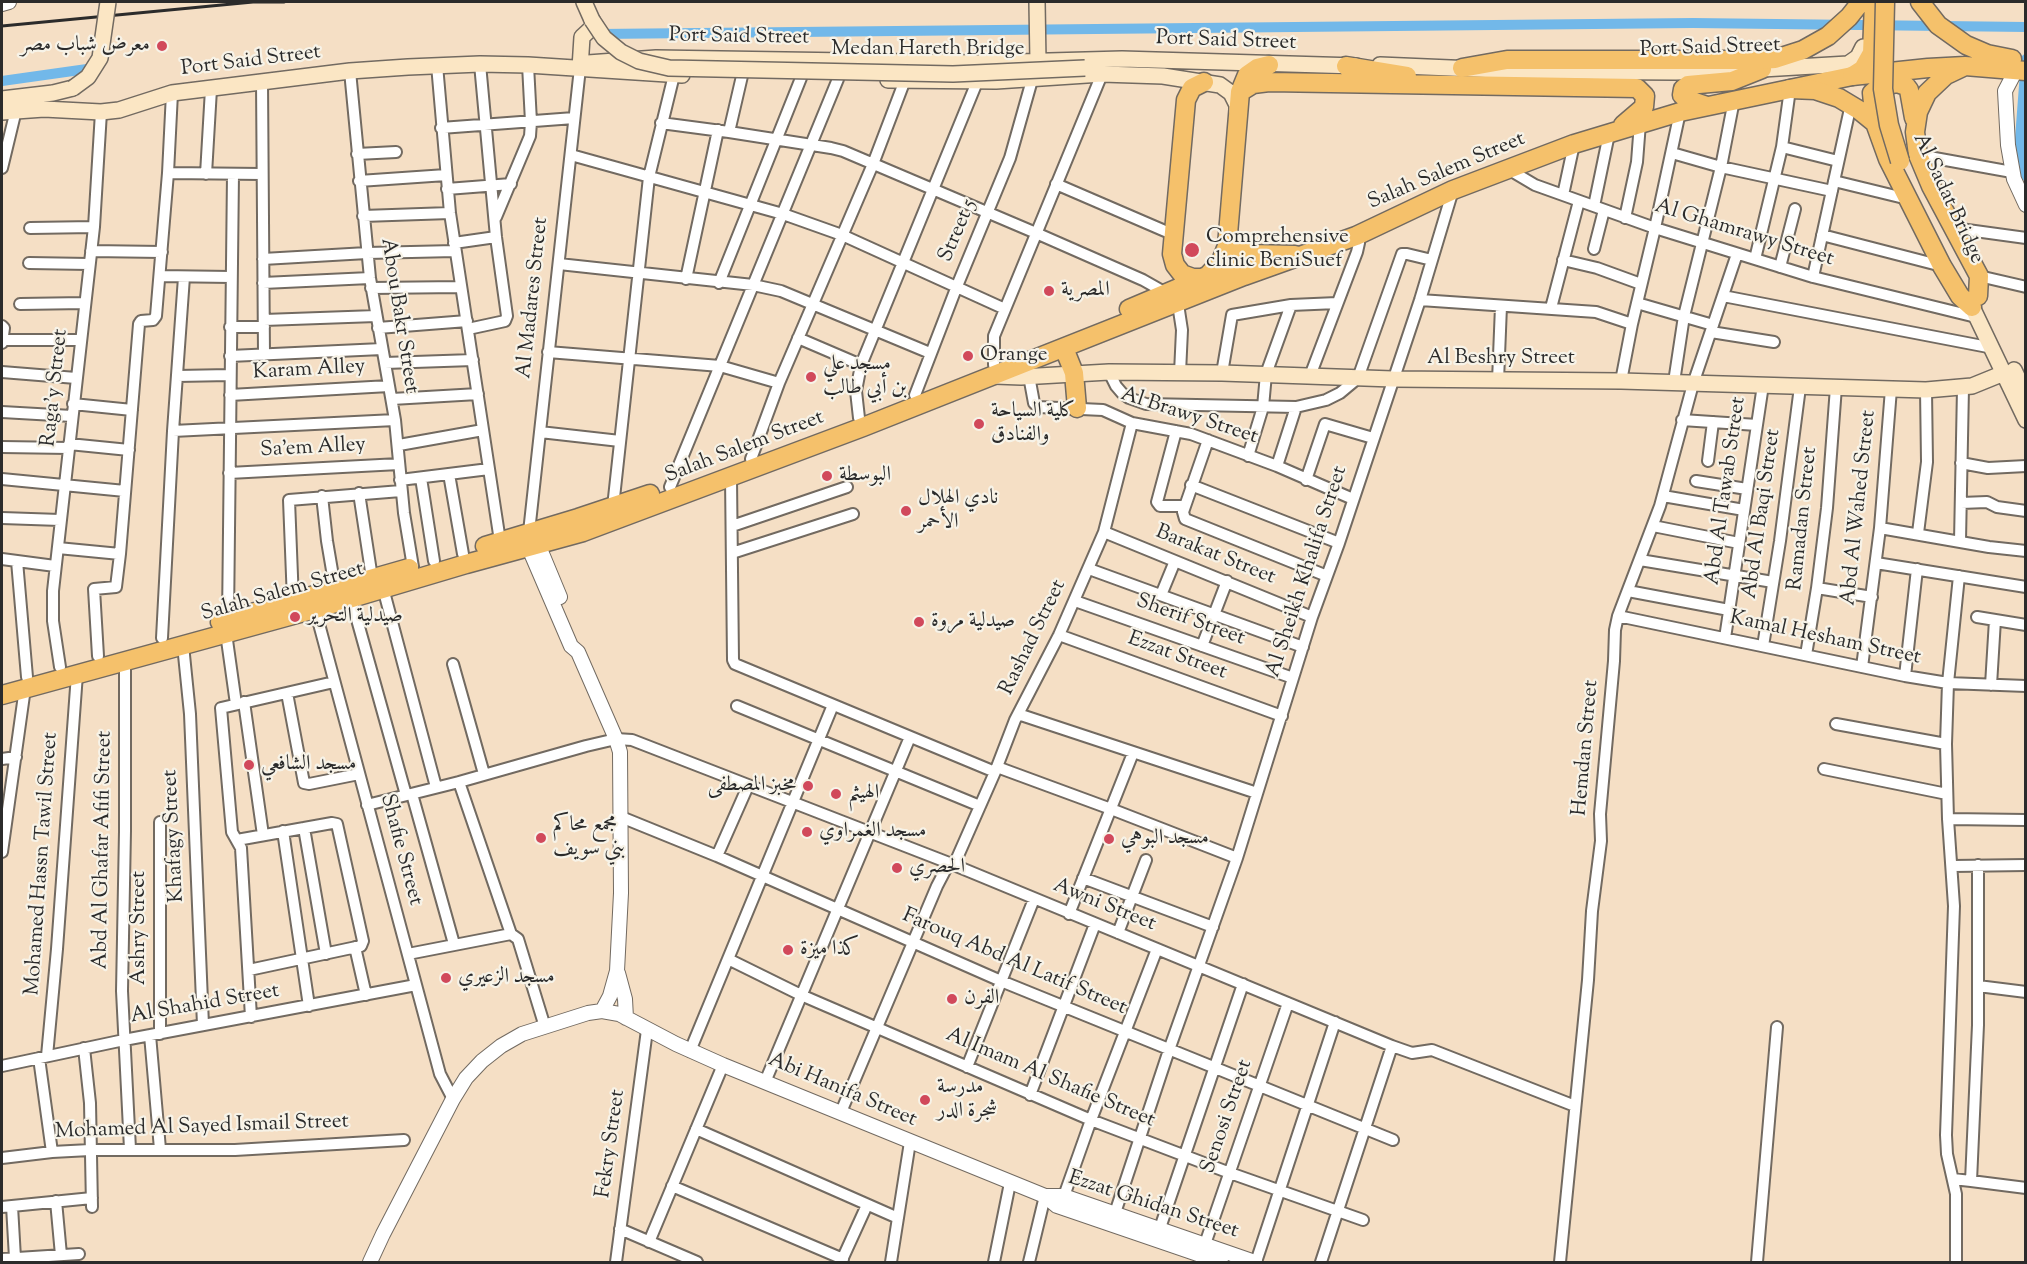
<!DOCTYPE html>
<meta charset="utf-8">
<style>
body{margin:0}
#map{position:relative;width:2027px;height:1264px;overflow:hidden;background:#f5dfc5;font-family:"Sorts Mill Goudy",serif}
canvas{display:block}
.frame{position:absolute;inset:0;border:3px solid #2b2b2b;pointer-events:none}
</style>
<div id="map">
<canvas width="2027" height="1264"></canvas>
<div class="frame"></div>
</div>
<script>
const ctx = document.querySelector('canvas').getContext('2d');
ctx.lineJoin = 'round';
function toPath(rows) {
  const path = new Path2D();
  for (const r of rows) {
    path.moveTo(r[0], r[1]);
    for (let i = 2; i < r.length; i += 2) path.lineTo(r[i], r[i + 1]);
  }
  return path;
}
function strokePath(path, color, width, dash) {
  ctx.strokeStyle = color;
  ctx.lineWidth = width;
  ctx.lineCap = dash ? 'butt' : 'round';
  ctx.setLineDash(dash || []);
  ctx.stroke(path);
}
function label(font, color, halo, rows, align = 'center') {
  ctx.font = font + ' "Sorts Mill Goudy",Amiri,serif';
  ctx.lineWidth = 4.5;
  ctx.setLineDash([]);
  ctx.textBaseline = 'middle';
  ctx.strokeStyle = halo;
  ctx.fillStyle = color;
  for (const [text, x, y, turn = 0] of rows) {
    ctx.save();
    ctx.translate(x, y);
    ctx.rotate((+turn || 0) * Math.PI / 180);
    ctx.textAlign = isNaN(turn) ? turn : align;
    if (halo) ctx.strokeText(text, 0, 0);
    ctx.fillText(text, 0, 0);
    ctx.restore();
  }
}
const canal = toPath([
 [598,34,1693,23,2026,27],
 [2026,59,2019,152,2026,176],
 [2,81,87,69]
]);
const minor = toPath([
 [437,65,450,213,500,541],
 [350,71,370,278,395,420,404,513,413,567],
 [262,82,264,355],
 [661,123,729,132,831,148,843,151,1036,233,1143,280,1166,293],
 [441,128,574,118],
 [729,132,742,76],
 [1782,147,1838,161],
 [1672,153,1721,167,1832,191],
 [357,154,396,152],
 [571,155,783,214,842,235,1005,309],
 [1918,155,2012,172],
 [2,168,16,110],
 [1508,169,1535,185,1655,228,1813,277,1976,317],
 [168,173,262,174],
 [206,174,211,89],
 [359,181,446,175],
 [1834,181,1908,199],
 [1056,184,1172,234],
 [447,189,511,184],
 [1563,195,1574,144],
 [1594,206,1609,134],
 [363,216,450,213],
 [496,217,530,136,531,122,528,65],
 [1625,218,1637,162,1640,123],
 [30,228,94,227],
 [1953,228,2026,238],
 [1822,235,1942,266],
 [454,243,496,237],
 [1594,249,1604,210],
 [91,251,162,252],
 [263,259,367,253,455,251],
 [1755,259,1782,147,1790,89],
 [1563,260,1597,268,1641,284],
 [29,263,89,264],
 [559,264,753,285,781,291,930,353],
 [1780,267,1795,209],
 [160,276,231,277],
 [1979,276,2026,287],
 [1813,277,1851,104],
 [686,279,718,130],
 [263,283,370,278],
 [719,283,801,78],
 [371,288,461,287],
 [1723,296,1993,348],
 [1420,300,1596,312,1632,324],
 [1637,303,1713,325],
 [20,304,85,303],
 [1178,304,1182,330,1180,373],
 [1551,308,1579,201],
 [264,320,376,316],
 [2,326,4,328,2,343],
 [230,327,264,327],
 [378,328,467,321],
 [468,329,505,321,507,316,496,237,480,64],
 [1711,332,1774,342],
 [798,338,861,365],
 [2,340,80,340],
 [548,352,720,366,779,383],
 [230,356,382,349],
 [385,363,473,360],
 [994,365,994,336,1102,74],
 [2,372,76,378],
 [1109,372,1116,386,1122,393,1129,398,1146,404,1296,407,1326,400,1340,393,1358,378,1402,254,1407,254,1432,260],
 [1222,373,1232,315,1291,305,1337,303],
 [177,376,230,375],
 [1029,376,1034,403,1038,407,1103,410,1132,423,1191,434,1277,466,1353,499],
 [1310,376,1357,252,1359,243,1356,236],
 [1498,381,1501,306],
 [1621,381,1632,324,1655,228,1680,112],
 [1674,382,1684,316,1721,167,1734,100],
 [230,395,389,386],
 [915,395,957,286,1010,158,1032,80],
 [392,399,478,394],
 [73,404,132,410],
 [2,412,72,416],
 [859,418,856,391,861,365,977,82],
 [1682,420,1757,425],
 [173,431,395,420],
 [1176,431,1157,502,1160,506,1185,506],
 [540,432,620,441],
 [1208,440,1183,512,1185,519,1327,576],
 [69,444,129,450],
 [399,445,483,430],
 [2,447,69,448],
 [1248,456,1263,407,1266,374,1291,305],
 [751,459,779,383,873,164,905,80],
 [1708,461,1713,422],
 [1961,463,1988,468,2026,466],
 [1277,466,1296,407],
 [229,473,399,464],
 [449,474,463,554],
 [421,478,434,561],
 [731,478,733,660,735,664,995,772],
 [2,479,125,491],
 [400,480,489,469],
 [1306,480,1325,424,1373,438],
 [1696,481,1747,489],
 [1191,485,1339,543],
 [670,487,838,79],
 [359,493,372,578],
 [322,496,327,541,335,588],
 [1663,496,1744,510],
 [1961,503,1987,502,1997,507,2026,511],
 [613,507,649,177,674,75],
 [2,518,60,520],
 [732,526,847,487],
 [1653,526,1739,543],
 [1880,528,1989,547,2026,551],
 [529,532,580,68],
 [1104,532,1312,617],
 [1918,533,1927,462,1926,390],
 [1960,541,1963,388],
 [58,548,120,554,139,324,141,321,153,320,156,316,168,173,172,93],
 [732,553,853,514],
 [2,559,55,566],
 [1640,560,1773,582],
 [17,561,27,677],
 [1876,563,2026,587],
 [1089,569,1303,647],
 [383,588,436,787],
 [1817,588,1872,597],
 [1628,591,1729,610],
 [1161,595,1175,561],
 [351,598,406,795],
 [293,601,289,500,401,491],
 [1075,601,1293,678],
 [315,609,440,1074,453,1099],
 [1618,616,1905,676,1948,683,2026,686],
 [1977,617,2026,625],
 [228,620,233,174],
 [226,633,236,704],
 [1059,635,1282,716],
 [162,638,173,431,184,277],
 [1725,638,1763,385],
 [183,645,190,714,203,1025],
 [1202,646,1227,581],
 [1763,646,1780,541,1800,387],
 [1806,655,1817,588,1827,508,1836,387],
 [98,656,94,589,116,587,120,554],
 [125,660,125,831,122,991,130,1149],
 [453,664,484,774],
 [60,667,53,621,53,591,94,227,101,112],
 [1862,667,1880,528,1891,389],
 [1905,676,1917,569],
 [1991,685,1995,620],
 [287,693,304,783,309,784,359,774],
 [244,702,263,835],
 [737,706,980,806],
 [1018,714,1257,793],
 [1836,724,1946,744],
 [2,759,16,757],
 [997,767,1111,809,1237,858],
 [1824,769,1947,794],
 [412,794,454,944],
 [367,805,459,782,586,746,616,739,632,740,949,863,1392,1046,1412,1053,1432,1050,1575,1106],
 [621,817,717,856,1001,981,1393,1140],
 [1948,819,2026,820],
 [304,828,326,954],
 [283,831,309,1006],
 [237,840,332,823,337,824,363,941,361,946,249,970],
 [2,852,25,688],
 [717,856,748,786],
 [954,865,995,772,1015,720,1059,635,1104,532,1132,423],
 [1953,866,2026,865],
 [1083,878,1213,927],
 [1069,914,1133,753],
 [1118,933,1146,860],
 [511,934,518,939,545,1027],
 [355,947,366,995],
 [408,954,511,934,459,782],
 [728,959,801,995,1091,1120,1230,1173,1363,1220],
 [1978,986,2026,992],
 [251,1017,241,848,232,832,221,708,334,682],
 [160,1034,160,822],
 [150,1035,160,1149],
 [84,1048,90,1103,92,1207],
 [690,1051,833,705],
 [47,1056,57,949,77,674],
 [39,1058,52,1152],
 [2,1066,124,1040,416,985],
 [967,1067,1034,899],
 [765,1082,910,737],
 [1030,1095,1095,924],
 [841,1112,937,886,949,863],
 [696,1129,898,1218],
 [2,1158,52,1152,90,1150,235,1150,404,1140],
 [1953,1179,1971,1181,1978,1025,1978,865],
 [1971,1181,2026,1188],
 [672,1186,843,1259],
 [1064,1196,1091,1120,1157,949],
 [56,1201,61,1255],
 [12,1206,15,1258],
 [2,1207,92,1198],
 [1115,1213,1169,1050,1237,858,1312,617,1339,543,1420,300,1453,190],
 [1160,1228,1243,984],
 [620,1229,697,1262],
 [649,1242,723,1065],
 [1205,1244,1288,1003],
 [2,1259,79,1254],
 [616,1262,647,1030],
 [841,1262,867,1205],
 [891,1262,910,1142],
 [994,1262,1010,1183],
 [1029,1262,1045,1196],
 [1256,1262,1335,1022],
 [1321,1262,1392,1046],
 [1560,1262,1588,980,1592,911,1601,841,1600,814,1614,661,1615,630,1618,616,1660,506,1693,384,1737,254],
 [1757,1262,1777,1027],
 [1956,1262,1956,1194,1947,1154,1946,1135,1954,906,1948,819,1946,744,1948,683,1959,576]
]);
const tertiary = toPath([
 [2,4,9,2],
 [2016,70,2005,91,2008,145,2014,179,2026,205],
 [538,544,560,597],
 [528,546,571,646,578,652,616,739,620,752,621,893,617,971,610,996,602,1011],
 [618,973,625,999,626,1018],
 [1045,1196,1064,1196,1255,1262],
 [370,1262,383,1234,453,1099,466,1078,482,1061,501,1046,522,1034,588,1013,602,1011,619,1014,676,1044,723,1065,1045,1196,1057,1206,1221,1262]
]);
const secondary = toPath([
 [584,2,592,20],
 [1037,2,1038,62],
 [1380,65,1521,71,1676,72,1762,69,1848,64,1858,57,1863,47],
 [580,68,588,63,656,58,977,63,1122,59,1356,66],
 [580,68,582,37,595,25],
 [888,80,996,81,1102,74,1163,76,1220,85,1231,93,1237,105,1237,112],
 [2,99,53,93,73,88],
 [2,112,44,109,101,112,119,110,172,93,350,71,408,67,480,64,528,65,682,75],
 [1972,307,2026,420],
 [2014,370,2026,395],
 [995,376,1021,377,1109,372,1222,373,1393,379,1621,381,1926,390,1972,386,2004,373]
]);
const primary = toPath([
 [1346,66,1407,76],
 [1240,92,1253,84,1269,82,1637,88,1645,96,1644,107,1623,125],
 [1707,106,1686,99,1682,95,1683,89,1688,85,1732,81,1762,69],
 [1228,238,1238,248,1250,254,1295,255],
 [1209,274,1221,261,1227,246,1240,92,1247,75,1257,68,1269,65],
 [1203,278,1193,278,1182,274,1175,265,1172,254,1186,100,1192,88,1204,82],
 [1129,309,1235,264,1243,267,1244,276],
 [1064,348,1074,373,1077,408],
 [485,546,578,518,650,494],
 [220,622,409,568],
 [2,695,315,609,466,564,583,532,863,427,1244,276,1356,236,1453,190,1574,144,1680,112,1852,76]
]);
const trunk = toPath([
 [1920,2,1938,25,1966,45,1987,54,2012,59],
 [1965,66,1946,75,1927,93,1918,112,1915,132,1918,155,1931,186,1979,276,1978,296],
 [1462,68,1507,60,1760,60,1775,59,1803,50,1828,36,1849,17,1861,2],
 [1852,76,1928,68,1965,66,2026,71],
 [1852,76,1863,69,1872,53,1874,2],
 [1790,89,1815,90,1839,98,1859,110,1875,123,1888,159,1942,266,1960,296,1972,307],
 [1875,123,1872,93,1879,87,1897,83,1906,86,1909,90,1914,118]
]);
const rail = toPath([
 [2,26,253,2,284,2]
]);
const secondaryBridge = toPath([
 [592,20,604,38,621,52,639,61,669,68,953,74,1085,68],
 [73,88,88,77,100,58,108,2]
]);
const trunkBridge = toPath([
 [1885,2,1883,89,1889,125,1900,161]
]);
const markers = [
 [162,46,6,"#d1495b"],
 [1192,250,8,"#d1495b"],
 [1049,291,6,"#d1495b"],
 [968,356,6,"#d1495b"],
 [811,377,6,"#d1495b"],
 [979,424,6,"#d1495b"],
 [827,476,6,"#d1495b"],
 [906,511,6,"#d1495b"],
 [295,617,6,"#d1495b"],
 [919,622,6,"#d1495b"],
 [249,765,6,"#d1495b"],
 [808,786,6,"#d1495b"],
 [836,794,6,"#d1495b"],
 [807,832,6,"#d1495b"],
 [541,838,6,"#d1495b"],
 [1109,839,6,"#d1495b"],
 [897,868,6,"#d1495b"],
 [788,950,6,"#d1495b"],
 [446,978,6,"#d1495b"],
 [952,999,6,"#d1495b"],
 [925,1100,6,"#d1495b"]
];
const streetNames = [
 ["Port Said Street",739,38,1],
 ["Port Said Street",1226,42,2],
 ["Port Said Street",1710,49,-2],
 ["Medan Hareth Bridge",928,50],
 ["Port Said Street",251,62,-7],
 ["Salah Salem Street",1447,172,-23],
 ["Al Sadat Bridge",1947,199,65],
 ["Street 5",959,231,-67],
 ["Al Ghamrawy Street",1744,234,17],
 ["Al Madares Street",534,298,-84],
 ["Abou Bakr Street",398,316,81],
 ["Al Beshry Street",1501,359],
 ["Karam Alley",309,371,-3],
 ["Raga'y Street",56,388,-84],
 ["Al Brawy Street",1189,417,18],
 ["Salah Salem Street",745,448,-21],
 ["Sa'em Alley",313,449,-3],
 ["Abd Al Tawab Street",1727,491,-82],
 ["Abd Al Wahed Street",1860,508,-84],
 ["Abd Al Baqi Street",1763,514,-82],
 ["Ramadan Street",1804,519,-84],
 ["Barakat Street",1215,556,22],
 ["Al Sheikh Khalifa Street",1308,572,-72],
 ["Salah Salem Street",283,593,-16],
 ["Sherif Street",1190,621,20],
 ["Rashad Street",1034,638,-64],
 ["Kamal Hesham Street",1825,639,12],
 ["Ezzat Street",1177,657,20],
 ["Hemdan Street",1587,748,-85],
 ["Khafagy Street",175,836,-93],
 ["Abd Al Ghafar Afifi Street",104,850,-89],
 ["Shafie Street",400,850,75],
 ["Mohamed Hassn Tawil Street",43,864,-86],
 ["Awni Street",1104,906,22],
 ["Ashry Street",140,928,-90],
 ["Farouq Abd Al Latif Street",1014,963,23],
 ["Al Shahid Street",205,1005,-10],
 ["Al Imam Al Shafie Street",1050,1079,23],
 ["Abi Hanifa Street",842,1091,23],
 ["Senosi Street",1228,1117,-71],
 ["Mohamed Al Sayed Ismail Street",202,1128,-2],
 ["Fekry Street",612,1144,-82],
 ["Ezzat Ghidan Street",1153,1206,18]
];
const poiNames = [
 ["معرض شباب مصر",150,46,"right"],
 ["Comprehensive",1206,238],
 ["clinic BeniSuef",1206,262],
 ["المصرية",1061,291],
 ["Orange",980,356],
 ["مسجد علي",823,365],
 ["بن أبي طالب",823,389],
 ["كلية السياحة",991,412],
 ["والفنادق",991,436],
 ["البوسطة",839,476],
 ["نادي الهلال",918,499],
 ["الأحمر",918,523],
 ["صيدلية التحرير",307,617],
 ["صيدلية مروة",931,622],
 ["مسجد الشافعي",261,765],
 ["مخبز المصطفى",796,786,"right"],
 ["الهيثم",848,794],
 ["مجمع محاكم",553,826],
 ["بني سويف",553,850],
 ["مسجد الغمراوي",819,832],
 ["مسجد البوهي",1121,839],
 ["الحصري",909,868],
 ["كذا ميزة",800,950],
 ["مسجد الزعيري",458,978],
 ["الفرن",964,999],
 ["مدرسة",937,1088],
 ["شجرة الدر",937,1112]
];
strokePath(canal, '#72b8e9', 10);
strokePath(minor, '#726a61', 14);
strokePath(tertiary, '#726a61', 16);
strokePath(secondary, '#726a61', 18);
strokePath(primary, '#726a61', 21);
strokePath(trunk, '#726a61', 21);
strokePath(minor, '#fff', 10);
strokePath(tertiary, '#fff', 14);
strokePath(secondary, '#fbe6c4', 15);
strokePath(primary, '#f5c16b', 18);
strokePath(trunk, '#f5c16b', 18);
strokePath(rail, '#2b2b2b', 3);
strokePath(secondaryBridge, '#726a61', 18, []);
strokePath(trunkBridge, '#726a61', 21, []);
strokePath(secondaryBridge, '#fbe6c4', 15);
strokePath(trunkBridge, '#f5c16b', 18);
for (const [x, y, r, color] of markers) {
  const dot = new Path2D();
  dot.arc(x, y, r, 0, 2 * Math.PI);
  ctx.fillStyle = color;
  ctx.fill(dot);
  strokePath(dot, '#f7f3e8', 2);
}
label('21px', '#2b2b2b', '#f7f3e8', streetNames);
label('21px', '#2b2b2b', '#f7f3e8', poiNames, 'left');
</script>
